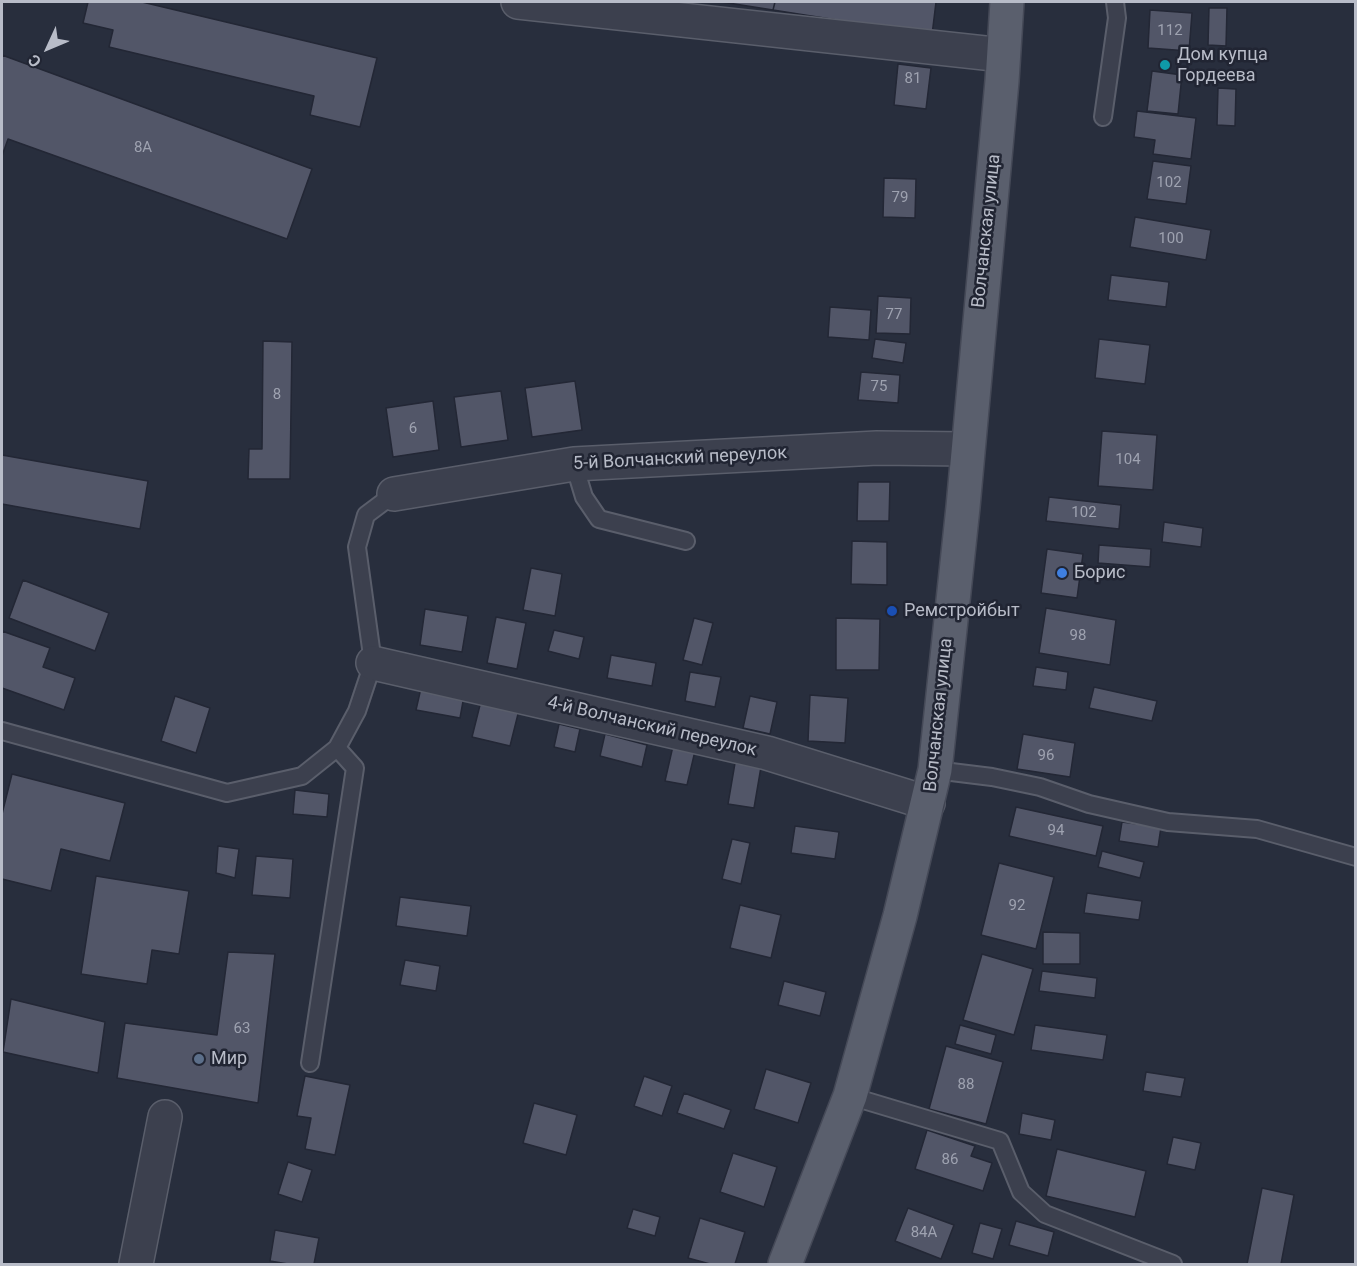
<!DOCTYPE html>
<meta charset="utf-8">
<style>
body{margin:0}
#map{position:relative;width:1357px;height:1266px;overflow:hidden;background:#282e3d;font-family:Roboto,sans-serif}
canvas{display:block}
.frame{position:absolute;inset:0;border:3px solid #b8bcc8;pointer-events:none}
.north{position:absolute;left:18px;top:18px;width:60px;height:60px;-webkit-text-stroke:4px #212533;paint-order:stroke;rotate:226deg;font-size:16px;font-weight:700;line-height:24px;text-align:center;color:#b8bcc8}
.north::after{content:'';display:block;margin:auto;width:21px;height:27px;background:#b8bcc8;clip-path:polygon(50% 0,100% 100%,50% 72%,0 100%)}
</style>
<div id="map">
<canvas width="1357" height="1266"></canvas>
<div class="frame"></div>
<div class="north">С</div>
</div>
<script>
const ctx = document.querySelector('canvas').getContext('2d');
ctx.lineJoin = 'round';
function fillPath(path, color) {
  ctx.fillStyle = color;
  ctx.fill(path, 'evenodd');
}
function toPath(rows) {
  const path = new Path2D();
  for (const r of rows) {
    path.moveTo(r[0], r[1]);
    for (let i = 2; i < r.length; i += 2) path.lineTo(r[i], r[i + 1]);
  }
  return path;
}
function strokePath(path, color, width, dash) {
  ctx.strokeStyle = color;
  ctx.lineWidth = width;
  ctx.lineCap = dash ? 'butt' : 'round';
  ctx.setLineDash(dash || []);
  ctx.stroke(path);
}
function label(font, color, halo, rows, align = 'center') {
  ctx.font = font + ' Roboto,sans-serif';
  ctx.lineWidth = 5;
  ctx.setLineDash([]);
  ctx.textBaseline = 'middle';
  ctx.strokeStyle = halo;
  ctx.fillStyle = color;
  for (const [text, x, y, turn = 0] of rows) {
    ctx.save();
    ctx.translate(x, y);
    ctx.rotate((+turn || 0) * Math.PI / 180);
    ctx.textAlign = isNaN(turn) ? turn : align;
    if (halo) ctx.strokeText(text, 0, 0);
    ctx.fillText(text, 0, 0);
    ctx.restore();
  }
}
const building = toPath([
 [88,2,142,2,377,58,360,127,310,115,314,96,109,47,113,30,83,23,88,2],
 [722,2,775,2,773,10,722,2],
 [775,2,936,2,932,35,773,10,775,2],
 [1209,8,1227,8,1226,46,1208,45,1209,8],
 [1150,10,1192,13,1189,51,1148,48,1150,10],
 [2,55,312,169,287,239,8,139,2,156,2,55],
 [898,64,931,68,926,109,894,105,898,64],
 [1152,71,1182,75,1178,114,1147,111,1152,71],
 [1218,88,1236,89,1235,126,1217,125,1218,88],
 [1137,111,1196,118,1191,159,1153,154,1155,140,1134,137,1137,111],
 [1153,161,1191,166,1186,204,1147,199,1153,161],
 [884,178,916,179,915,218,883,217,884,178],
 [1135,217,1211,230,1206,260,1130,247,1135,217],
 [1111,275,1169,282,1166,307,1108,300,1111,275],
 [878,296,911,298,910,334,876,333,878,296],
 [830,307,871,310,869,340,828,337,830,307],
 [875,339,906,343,903,363,872,358,875,339],
 [1099,339,1150,345,1145,384,1095,378,1099,339],
 [263,341,292,342,290,479,248,479,249,449,262,449,263,341],
 [861,372,900,375,898,403,858,400,861,372],
 [575,381,582,430,532,437,525,388,575,381],
 [501,391,508,440,461,447,454,397,501,391],
 [433,401,439,450,393,457,386,408,433,401],
 [1102,431,1157,435,1153,490,1098,486,1102,431],
 [2,455,148,481,140,529,2,504,2,455],
 [858,482,890,482,889,521,857,521,858,482],
 [1049,497,1121,505,1119,529,1046,521,1049,497],
 [1164,522,1203,528,1201,547,1162,542,1164,522],
 [852,541,887,542,887,585,851,584,852,541],
 [1099,545,1151,549,1150,567,1098,563,1099,545],
 [1047,549,1083,554,1077,598,1041,593,1047,549],
 [531,568,562,574,555,616,523,610,531,568],
 [23,580,109,613,95,651,9,618,23,580],
 [1046,608,1116,620,1110,665,1039,653,1046,608],
 [425,609,468,616,462,652,420,645,425,609],
 [496,617,526,623,517,669,487,663,496,617],
 [694,618,713,623,702,665,683,660,694,618],
 [836,618,880,619,879,670,836,670,836,618],
 [554,630,584,637,579,659,548,651,554,630],
 [2,631,50,648,43,667,75,678,64,710,2,688,2,631],
 [611,655,656,663,652,686,607,678,611,655],
 [1036,667,1068,672,1066,690,1033,686,1036,667],
 [690,672,721,677,715,707,685,701,690,672],
 [1094,687,1157,701,1152,721,1089,708,1094,687],
 [421,688,464,696,460,718,416,710,421,688],
 [810,695,848,698,845,743,808,741,810,695],
 [175,696,210,708,196,753,161,741,175,696],
 [750,696,777,702,770,734,743,728,750,696],
 [481,701,519,710,510,746,472,737,481,701],
 [559,724,580,729,575,752,554,747,559,724],
 [605,734,647,745,642,767,600,756,605,734],
 [1023,734,1075,743,1070,777,1017,769,1023,734],
 [673,746,695,751,687,785,665,781,673,746],
 [735,763,761,767,754,808,728,804,735,763],
 [12,774,125,803,110,861,61,849,51,891,2,879,2,814,12,774],
 [295,790,329,794,327,817,293,814,295,790],
 [1016,807,1103,826,1096,856,1009,836,1016,807],
 [1122,822,1161,827,1158,847,1119,841,1122,822],
 [795,826,839,832,835,859,791,853,795,826],
 [732,839,750,843,741,884,722,879,732,839],
 [218,846,239,849,235,878,216,873,218,846],
 [1102,851,1144,862,1140,878,1098,867,1102,851],
 [256,856,293,859,290,898,252,895,256,856],
 [999,863,1054,877,1036,949,981,935,999,863],
 [96,876,189,891,179,954,152,950,147,984,81,974,96,876],
 [1087,893,1142,901,1139,920,1084,913,1087,893],
 [400,897,471,906,467,936,396,926,400,897],
 [740,905,781,915,771,958,730,948,740,905],
 [1043,932,1080,933,1080,964,1043,964,1043,932],
 [228,952,275,954,258,1103,117,1078,125,1023,217,1035,228,952],
 [982,954,1033,969,1014,1035,963,1020,982,954],
 [405,960,440,966,436,991,400,985,405,960],
 [1042,971,1097,978,1095,998,1039,991,1042,971],
 [784,981,826,992,820,1016,778,1005,784,981],
 [11,999,105,1022,98,1073,3,1052,11,999],
 [960,1025,996,1035,991,1054,955,1044,960,1025],
 [1035,1025,1107,1035,1103,1060,1031,1050,1035,1025],
 [946,1046,1003,1062,986,1124,929,1109,946,1046],
 [766,1069,811,1083,798,1123,754,1109,766,1069],
 [1146,1072,1185,1078,1181,1097,1143,1091,1146,1072],
 [305,1076,350,1085,335,1155,305,1149,311,1118,297,1116,305,1076],
 [644,1076,672,1086,662,1116,634,1106,644,1076],
 [684,1093,731,1110,724,1129,677,1113,684,1093],
 [534,1103,577,1115,566,1155,523,1143,534,1103],
 [1022,1113,1055,1120,1051,1140,1019,1134,1022,1113],
 [927,1130,975,1146,971,1156,992,1163,983,1191,915,1169,927,1130],
 [1173,1137,1201,1143,1195,1170,1167,1164,1173,1137],
 [1057,1149,1146,1171,1135,1217,1046,1196,1057,1149],
 [733,1153,777,1167,764,1207,720,1192,733,1153],
 [288,1162,312,1170,302,1202,278,1194,288,1162],
 [1262,1188,1294,1195,1281,1264,1247,1264,1262,1188],
 [908,1208,954,1225,941,1259,895,1241,908,1208],
 [633,1209,660,1217,655,1236,627,1228,633,1209],
 [700,1218,745,1232,735,1264,710,1264,688,1258,700,1218],
 [1016,1221,1054,1232,1048,1256,1009,1245,1016,1221],
 [980,1223,1002,1229,993,1259,972,1253,980,1223],
 [275,1230,319,1238,314,1264,288,1264,270,1261,275,1230]
]);
const lane = toPath([
 [1103,117,1117,18,1115,2],
 [574,464,584,497,599,519,686,541],
 [2,731,227,793,302,776,337,748,357,711,373,663,357,547,366,515,394,494],
 [935,770,992,777,1040,787,1089,804,1168,822,1257,829,1356,857],
 [310,1063,355,768,337,748],
 [850,1096,1000,1141,1021,1192,1045,1214,1173,1264]
]);
const street = toPath([
 [518,2,1003,55],
 [394,494,574,464,877,448,968,449],
 [373,663,767,753,928,803],
 [136,1264,165,1117]
]);
const primary = toPath([
 [785,1264,850,1096,900,916,935,770,963,507,1002,81,1007,2]
]);
const markers = [
 [1165,65,6,"#0f9aa8"],
 [1062,573,6,"#3f7fe0"],
 [892,611,6,"#1a4fb4"],
 [199,1059,6,"#5c6f8a"]
];
const numberNames = [
 ["112",1170,31],
 ["81",913,79],
 ["8А",143,148],
 ["102",1169,183],
 ["79",900,198],
 ["100",1171,239],
 ["77",894,315],
 ["75",879,387],
 ["8",277,395],
 ["6",413,429],
 ["104",1128,460],
 ["102",1084,513],
 ["98",1078,636],
 ["96",1046,756],
 ["94",1056,831],
 ["92",1017,906],
 ["63",242,1029],
 ["88",966,1085],
 ["86",950,1160],
 ["84А",924,1233]
];
const poiNames = [
 ["Дом купца",1177,55],
 ["Гордеева",1177,76],
 ["Борис",1074,573],
 ["Ремстройбыт",904,611],
 ["Мир",211,1059]
];
const streetNames = [
 ["Волчанская улица",987,231,-84],
 ["5-й Волчанский переулок",680,459,-3],
 ["Волчанская улица",939,715,-84],
 ["4-й Волчанский переулок",652,727,13]
];
fillPath(building, '#525668');
strokePath(building, '#232735', 1.5);
strokePath(lane, '#5a5e6b', 20);
strokePath(street, '#5a5e6b', 36);
strokePath(primary, '#454957', 36);
strokePath(lane, '#3c404e', 16);
strokePath(street, '#3c404e', 33);
strokePath(primary, '#5a5f6d', 33);
for (const [x, y, r, color] of markers) {
  const dot = new Path2D();
  dot.arc(x, y, r, 0, 2 * Math.PI);
  ctx.fillStyle = color;
  ctx.fill(dot);
  strokePath(dot, '#212533', 2);
}
label('15px', '#9ea2b0', null, numberNames);
label('18px', '#b8bcc8', '#212533', poiNames, 'left');
label('18px', '#b8bcc8', '#212533', streetNames);
</script>
